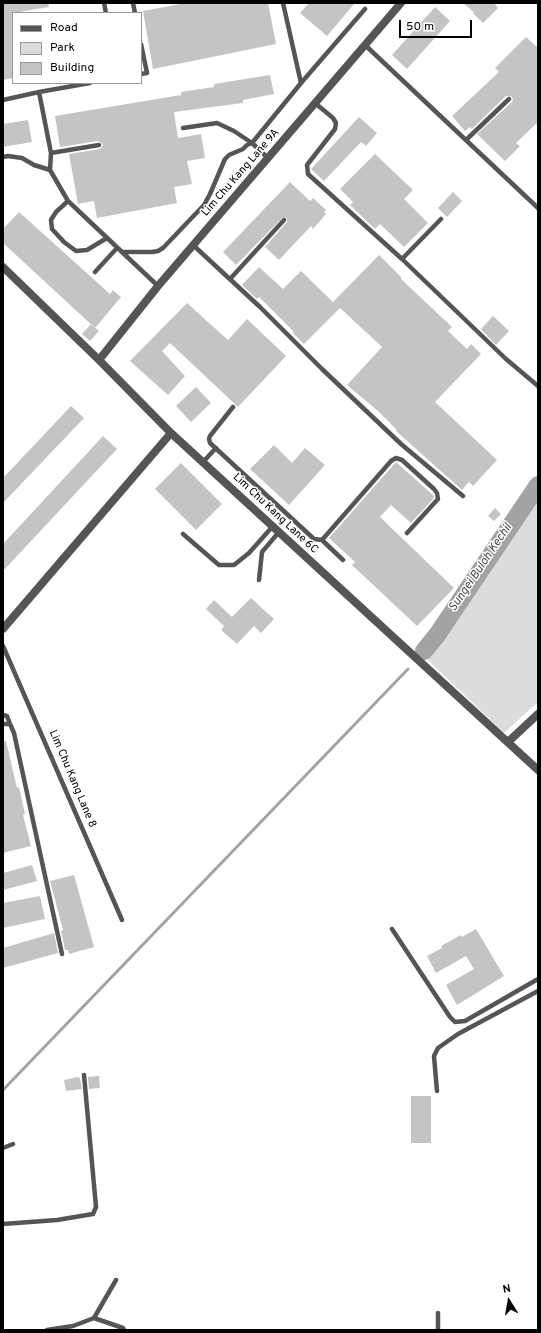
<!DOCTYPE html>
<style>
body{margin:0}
#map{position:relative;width:541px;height:1333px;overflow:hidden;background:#fff;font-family:Overpass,sans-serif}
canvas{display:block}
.frame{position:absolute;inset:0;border:4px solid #000;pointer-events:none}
.legend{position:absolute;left:12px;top:12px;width:130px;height:72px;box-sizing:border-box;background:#fff;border:1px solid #999;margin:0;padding:5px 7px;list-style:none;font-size:12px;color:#000}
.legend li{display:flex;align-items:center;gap:8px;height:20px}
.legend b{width:20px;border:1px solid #999}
.north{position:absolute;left:489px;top:1281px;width:40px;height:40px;-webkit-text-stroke:3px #fff;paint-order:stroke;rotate:349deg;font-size:11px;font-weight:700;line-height:16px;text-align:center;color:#000}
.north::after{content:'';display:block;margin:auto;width:14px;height:18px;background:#000;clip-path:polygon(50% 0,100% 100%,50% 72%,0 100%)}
.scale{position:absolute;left:399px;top:20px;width:73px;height:18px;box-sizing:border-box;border:2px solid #000;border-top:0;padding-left:5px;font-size:12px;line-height:14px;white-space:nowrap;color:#000;-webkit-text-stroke:3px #fff;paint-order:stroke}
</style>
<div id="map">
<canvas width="541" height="1333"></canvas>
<div class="frame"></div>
<ul class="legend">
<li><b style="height:5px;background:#555"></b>Road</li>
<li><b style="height:11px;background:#dcdcdc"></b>Park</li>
<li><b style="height:11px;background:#c4c4c4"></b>Building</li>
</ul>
<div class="north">N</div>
<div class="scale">50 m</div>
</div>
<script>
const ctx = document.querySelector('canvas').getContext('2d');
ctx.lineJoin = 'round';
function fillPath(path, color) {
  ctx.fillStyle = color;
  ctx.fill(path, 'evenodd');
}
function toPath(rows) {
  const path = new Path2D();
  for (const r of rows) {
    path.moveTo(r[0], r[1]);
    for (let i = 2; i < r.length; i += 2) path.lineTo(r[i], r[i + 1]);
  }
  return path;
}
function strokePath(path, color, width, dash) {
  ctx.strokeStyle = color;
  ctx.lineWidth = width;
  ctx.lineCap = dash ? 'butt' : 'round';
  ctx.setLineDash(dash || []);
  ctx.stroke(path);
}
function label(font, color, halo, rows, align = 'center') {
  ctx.font = font + ' Overpass,sans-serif';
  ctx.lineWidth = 3;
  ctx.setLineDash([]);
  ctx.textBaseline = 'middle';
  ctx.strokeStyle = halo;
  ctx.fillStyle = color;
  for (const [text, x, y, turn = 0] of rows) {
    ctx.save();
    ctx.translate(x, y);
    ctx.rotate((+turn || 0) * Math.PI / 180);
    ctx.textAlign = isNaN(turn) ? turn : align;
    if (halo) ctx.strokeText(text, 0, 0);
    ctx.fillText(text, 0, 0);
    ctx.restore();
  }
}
const green = toPath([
 [538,497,538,702,504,733,428,660]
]);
const stream = toPath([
 [3,1090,408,669]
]);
const river = toPath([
 [424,651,437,635,538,485]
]);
const building = toPath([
 [3,3,48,3,49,7,13,13,13,78,3,80],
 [186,3,268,3,276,44,153,69,143,11],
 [309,3,355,3,327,36,300,13],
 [463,3,494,3,498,8,483,23,473,13,474,12],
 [435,7,450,21,407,69,392,55],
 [526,37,538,48,538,122,516,143,520,146,505,161,477,134,512,102,513,99,511,96,506,96,472,129,470,127,465,131,452,116,499,72,495,68],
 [270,75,274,94,243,100,243,103,174,112,178,138,201,134,205,158,187,161,192,184,174,187,177,203,97,218,94,201,78,204,69,154,100,149,102,147,103,144,98,141,60,147,55,116,181,95,181,92,214,87,214,84],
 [359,117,377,133,366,146,361,142,324,181,311,169],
 [28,120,32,142,3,147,3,124],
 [375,154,413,190,404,199,428,223,404,247,380,224,375,229,350,205,353,202,340,189],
 [290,182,310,201,313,198,326,210,324,212,326,214,313,229,311,226,279,260,265,247,287,222,287,218,283,217,236,265,223,252],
 [453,192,462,201,447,217,438,208],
 [19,212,110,294,113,290,121,297,95,328,3,243,3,229],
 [379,255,402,278,401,279,452,327,448,331,467,349,471,344,481,354,435,402,497,460,473,486,469,482,462,490,396,431,397,430,378,411,347,385,382,347,340,308,304,344,293,333,294,332,259,297,257,299,242,285,259,267,283,289,301,271,333,302],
 [187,303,228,340,247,319,286,356,238,407,170,343,162,351,185,376,168,395,130,361],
 [493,316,509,331,496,345,481,329],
 [91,324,99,331,90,341,82,334],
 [196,387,211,403,191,422,176,406],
 [71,406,84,418,3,503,3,478],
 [103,436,117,449,3,571,3,544],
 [274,445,292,463,305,448,325,465,289,505,250,469],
 [396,462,434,496,434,498,411,523,391,505,380,517,454,588,417,626,352,565,355,562,329,538],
 [181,463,222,504,196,530,155,489],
 [495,508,501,514,494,521,488,516],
 [251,598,274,619,261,633,254,626,237,644,221,630,224,626,206,609,214,600,232,617],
 [3,741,6,741,17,788,19,787,25,814,23,815,31,846,3,853],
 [32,865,37,881,3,890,3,873],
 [74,875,94,947,69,954,68,950,65,950,61,931,63,930,50,881],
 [40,896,45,919,3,928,3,903],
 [476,929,504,976,457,1005,446,985,474,969,466,956,436,973,427,956,442,948,441,946,461,935,462,937],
 [54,933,58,953,3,968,3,948],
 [99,1076,100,1088,89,1089,88,1077],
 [77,1077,80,1078,82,1089,66,1091,64,1080],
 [411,1096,431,1096,431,1143,411,1143]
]);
const service = toPath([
 [104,3,106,13],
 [133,3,135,13],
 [283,3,301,83],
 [141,44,147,73,141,74],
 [365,45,538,208],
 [90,83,39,92,51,153,50,170,68,201,158,286],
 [3,100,39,92],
 [315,103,333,118,336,123,335,129,307,165,308,174,402,259,506,359,538,386],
 [183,128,217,123,234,131,252,143,268,158],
 [466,140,509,99],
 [51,153,99,145],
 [3,157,8,156,22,158,34,165,50,170],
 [68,201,56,212,51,220,52,229,64,242,76,251,87,250,107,238],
 [193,245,260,307,322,369,401,444,463,496],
 [122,252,152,252,158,251,163,248,204,205,210,194,225,159,229,155,243,149,247,145,252,143,301,83,365,9],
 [402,259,441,219],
 [95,272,117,248],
 [230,279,284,220],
 [233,407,210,436,209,439,210,443,314,539,322,540,343,560],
 [203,462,216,448],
 [183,534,219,565,234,565,249,553,273,526],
 [322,540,391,461,396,458,402,460,434,489,437,493,438,499,407,533],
 [259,580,262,552,279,532],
 [3,646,122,920],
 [3,715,7,716,10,724],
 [3,724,10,724,14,733,62,954],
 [392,929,450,1017,455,1022,465,1021,538,979],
 [437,1091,434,1056,438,1048,458,1034,538,991],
 [3,1148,13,1144],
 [3,1224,57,1220,93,1214,96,1207,84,1075],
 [94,1318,116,1280],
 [47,1330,73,1326,94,1318,123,1328,124,1330],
 [438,1330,438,1313]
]);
const minor = toPath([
 [3,267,99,360,171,433,538,770],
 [99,360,158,286,401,3],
 [3,629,171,433],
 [508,742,538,714]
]);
const streetNames = [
 ["Lim Chu Kang Lane 9A",241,173,-49],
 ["Lim Chu Kang Lane 6C",275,514,43],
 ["Lim Chu Kang Lane 8",72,779,67]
];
const waterNames = [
 ["Sungei Buloh Kechil",481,568,-56]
];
fillPath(green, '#dcdcdc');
strokePath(stream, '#a3a3a3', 3);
strokePath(river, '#a3a3a3', 18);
fillPath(building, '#c4c4c4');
strokePath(service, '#555', 4.5);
strokePath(minor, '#555', 8);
label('11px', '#000', '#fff', streetNames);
label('italic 12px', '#444', '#fff', waterNames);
</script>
